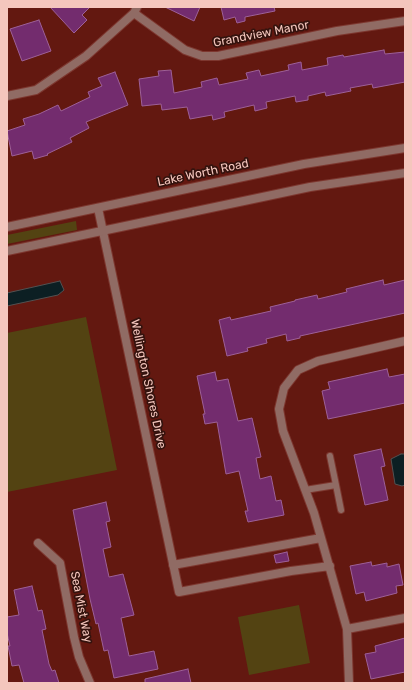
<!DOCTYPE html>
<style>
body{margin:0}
#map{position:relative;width:412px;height:690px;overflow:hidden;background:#631810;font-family:Rubik,sans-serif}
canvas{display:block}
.frame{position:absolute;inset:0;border:8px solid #f4c6bd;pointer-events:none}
</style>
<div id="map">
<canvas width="412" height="690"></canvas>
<div class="frame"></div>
</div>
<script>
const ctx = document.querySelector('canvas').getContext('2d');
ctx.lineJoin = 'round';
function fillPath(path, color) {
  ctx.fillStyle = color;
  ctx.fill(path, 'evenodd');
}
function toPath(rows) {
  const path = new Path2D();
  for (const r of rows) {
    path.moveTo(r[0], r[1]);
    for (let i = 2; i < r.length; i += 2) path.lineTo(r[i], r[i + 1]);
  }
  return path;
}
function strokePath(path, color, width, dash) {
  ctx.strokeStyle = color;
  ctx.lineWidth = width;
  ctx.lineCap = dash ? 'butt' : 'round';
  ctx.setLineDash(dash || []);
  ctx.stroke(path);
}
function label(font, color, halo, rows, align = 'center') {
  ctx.font = font + ' Rubik,sans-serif';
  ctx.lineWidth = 3.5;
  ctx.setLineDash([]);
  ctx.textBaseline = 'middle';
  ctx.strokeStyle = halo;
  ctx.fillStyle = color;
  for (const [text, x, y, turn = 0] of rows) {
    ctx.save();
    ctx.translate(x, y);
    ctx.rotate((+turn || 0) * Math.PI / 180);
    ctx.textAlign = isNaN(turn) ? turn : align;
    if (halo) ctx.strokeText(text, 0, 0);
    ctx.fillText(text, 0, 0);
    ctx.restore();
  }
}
const green = toPath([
 [76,221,77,230,7,244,7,235],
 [86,317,117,470,7,492,7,333],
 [299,605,310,663,249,675,238,617]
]);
const water = toPath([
 [60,281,64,290,58,295,7,306,7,293,60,281],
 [401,454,405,454,405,485,402,486,395,484,391,459,401,454]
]);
const building = toPath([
 [50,7,90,7,82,15,87,20,74,33,50,7],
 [165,7,200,7,194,21,165,7],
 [221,7,274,7,275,11,245,17,245,21,237,23,235,17,224,20,221,7],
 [39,20,51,51,22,61,10,29,39,20],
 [384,50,385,54,405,52,405,82,373,88,372,84,350,88,351,91,326,96,325,92,308,96,308,100,296,102,295,96,266,102,267,108,255,111,254,105,224,112,225,117,213,120,212,115,190,119,187,107,162,110,161,104,142,106,139,79,159,76,158,71,171,70,174,93,202,87,201,82,217,78,219,85,248,79,246,73,259,70,261,76,289,70,288,65,301,62,302,70,328,65,327,58,343,55,344,57,384,50],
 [115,72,128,105,86,122,89,128,70,138,72,142,47,154,48,155,34,159,32,151,12,156,7,131,25,125,23,119,39,114,58,105,61,111,90,97,88,92,102,86,98,78,115,72],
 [383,280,384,285,405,280,405,313,300,336,300,338,287,341,286,334,266,339,267,343,247,348,248,351,227,356,219,320,230,317,231,320,271,311,270,307,295,301,295,300,317,295,318,299,347,292,346,289,383,280],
 [387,369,389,377,405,374,405,403,328,419,322,391,330,389,328,382,387,369],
 [215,372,217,381,228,379,238,421,252,418,261,457,256,458,260,479,271,476,276,501,281,500,284,515,248,522,245,511,248,511,239,471,226,474,217,422,205,424,203,414,205,414,197,376,215,372],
 [381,449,385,466,381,467,388,500,365,505,354,455,381,449],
 [106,502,110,521,106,522,111,547,103,549,109,577,123,574,134,615,121,618,129,656,154,651,158,669,114,678,108,650,104,651,98,623,96,624,90,599,73,510,106,502],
 [287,552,289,561,276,563,274,555,287,552],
 [371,562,372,566,387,563,387,567,399,564,403,585,396,586,397,593,366,601,364,592,356,594,350,566,371,562],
 [32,586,38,611,42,610,46,629,42,630,49,664,52,671,55,670,59,683,24,683,19,665,12,666,8,646,10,646,7,633,7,617,19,615,14,590,32,586],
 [405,638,405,672,371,679,365,654,376,652,375,646,405,638],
 [188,669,191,683,145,683,145,679,188,669]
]);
const service = toPath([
 [336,485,341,510],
 [305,490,336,485,330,456]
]);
const minor = toPath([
 [134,13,185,50,202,56,218,56,337,31,405,21],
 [7,96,36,90,86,56,134,13,137,7],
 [98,208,179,592,291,571,330,566],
 [38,543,60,563,74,637,79,657,90,683],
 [173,565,321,538],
 [347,629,405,618],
 [349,683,347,629,314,513,283,431,279,409,284,388,298,370,318,361,405,341]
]);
const tertiary = toPath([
 [7,227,304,164,405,148],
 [7,251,310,187,405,173]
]);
const streetNames = [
 ["Grandview Manor",261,34,-11],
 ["Lake Worth Road",203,173,-12],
 ["Wellington Shores Drive",148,384,78],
 ["Sea Mist Way",81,607,79]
];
fillPath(green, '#534312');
fillPath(water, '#0c1f23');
strokePath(water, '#525151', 1);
fillPath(building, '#732c6e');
strokePath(building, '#9d6098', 1);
strokePath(service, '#7d372f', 8);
strokePath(minor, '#7d372f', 10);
strokePath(tertiary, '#7d372f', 10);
strokePath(service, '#906b64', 6);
strokePath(minor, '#906b64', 8);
strokePath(tertiary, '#906b64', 8);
label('12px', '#f4c6bd', '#34130e', streetNames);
</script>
